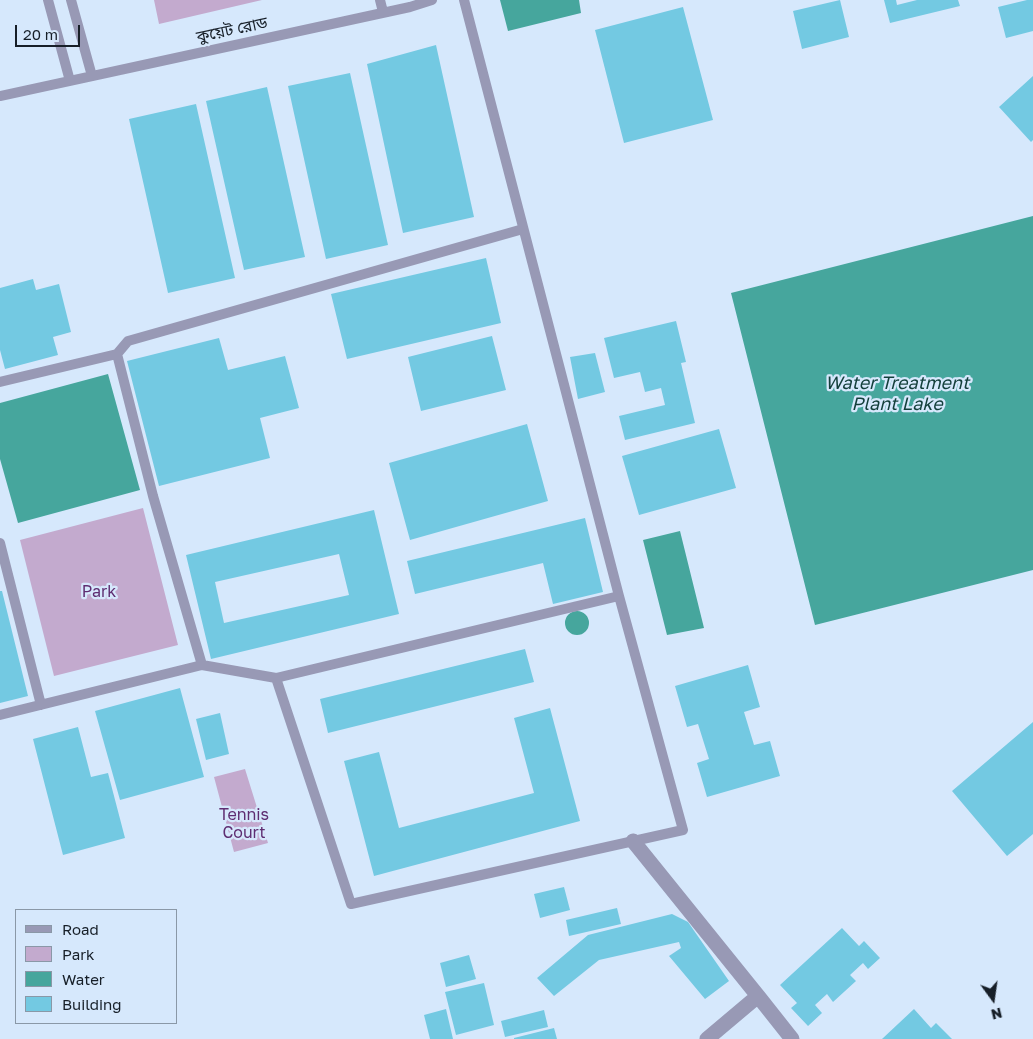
<!DOCTYPE html>
<meta charset="utf-8">
<style>
body{margin:0}
#map{position:relative;width:1033px;height:1039px;overflow:hidden;background:#d6e8fc;font-family:"Golos Text",sans-serif}
canvas{display:block}
.legend{position:absolute;left:15px;top:909px;width:162px;height:115px;box-sizing:border-box;background:#d6e8fc;border:1px solid #8a98a7;margin:0;padding:6px 9px;list-style:none;font-size:15px;color:#171f28}
.legend li{display:flex;align-items:center;gap:10px;height:25px}
.legend b{width:25px;border:1px solid #8a98a7}
.north{position:absolute;left:968px;top:974px;width:50px;height:50px;-webkit-text-stroke:4px #d6e8fc;paint-order:stroke;rotate:166deg;font-size:14px;font-weight:700;line-height:20px;text-align:center;color:#171f28}
.north::after{content:'';display:block;margin:auto;width:18px;height:22px;background:#171f28;clip-path:polygon(50% 0,100% 100%,50% 72%,0 100%)}
.scale{position:absolute;left:15px;top:25px;width:65px;height:22px;box-sizing:border-box;border:2px solid #171f28;border-top:0;padding-left:6px;font-size:15px;line-height:18px;white-space:nowrap;color:#171f28;-webkit-text-stroke:4px #d6e8fc;paint-order:stroke}
</style>
<div id="map">
<canvas width="1033" height="1039"></canvas>
<ul class="legend">
<li><b style="height:6px;background:#9899b5"></b>Road</li>
<li><b style="height:14px;background:#c3aace"></b>Park</li>
<li><b style="height:14px;background:#46a69d"></b>Water</li>
<li><b style="height:14px;background:#73c9e2"></b>Building</li>
</ul>
<div class="north">N</div>
<div class="scale">20 m</div>
</div>
<script>
const ctx = document.querySelector('canvas').getContext('2d');
ctx.lineJoin = 'round';
function fillPath(path, color) {
  ctx.fillStyle = color;
  ctx.fill(path, 'evenodd');
}
function toPath(rows) {
  const path = new Path2D();
  for (const r of rows) {
    if (r.length === 3) {
      path.moveTo(r[0] + r[2], r[1]);
      path.arc(r[0], r[1], r[2], 0, 2 * Math.PI);
      continue;
    }
    path.moveTo(r[0], r[1]);
    for (let i = 2; i < r.length; i += 2) path.lineTo(r[i], r[i + 1]);
  }
  return path;
}
function strokePath(path, color, width, dash) {
  ctx.strokeStyle = color;
  ctx.lineWidth = width;
  ctx.lineCap = dash ? 'butt' : 'round';
  ctx.setLineDash(dash || []);
  ctx.stroke(path);
}
function label(font, color, halo, rows, align = 'center') {
  ctx.font = font + ' "Golos Text","Noto Sans Bengali",sans-serif';
  ctx.lineWidth = 4.5;
  ctx.setLineDash([]);
  ctx.textBaseline = 'middle';
  ctx.strokeStyle = halo;
  ctx.fillStyle = color;
  for (const [text, x, y, turn = 0] of rows) {
    ctx.save();
    ctx.translate(x, y);
    ctx.rotate((+turn || 0) * Math.PI / 180);
    ctx.textAlign = isNaN(turn) ? turn : align;
    if (halo) ctx.strokeText(text, 0, 0);
    ctx.fillText(text, 0, 0);
    ctx.restore();
  }
}
const green = toPath([
 [154,0,262,0,159,24],
 [143,508,178,645,54,676,20,540],
 [245,769,268,843,234,852,214,777]
]);
const water = toPath([
 [500,0,579,0,581,13,508,31],
 [1033,216,1033,570,815,625,731,293],
 [108,374,140,490,18,523,0,459,0,403],
 [680,531,704,628,667,635,643,540],
 [577,623,12]
]);
const building = toPath([
 [840,0,849,37,802,49,793,11],
 [884,0,896,0,897,5,917,0,958,0,960,6,890,23],
 [1027,0,1033,0,1033,31,1006,38,998,7],
 [683,7,713,120,624,143,595,30],
 [436,45,474,217,403,233,367,64],
 [350,73,388,245,326,259,288,86],
 [1033,76,1033,140,1031,142,999,107],
 [267,87,305,257,244,270,206,101],
 [196,104,235,278,168,293,129,119],
 [486,258,501,323,347,359,331,294],
 [33,279,36,290,59,284,71,332,53,337,58,355,5,369,0,350,0,288],
 [676,321,686,362,681,363,695,423,625,440,619,416,665,405,661,388,645,392,640,372,614,378,604,338],
 [492,336,506,390,421,411,408,357],
 [219,338,228,370,285,356,299,408,260,418,270,458,159,486,127,361],
 [595,353,605,392,578,399,570,357],
 [527,424,548,501,410,540,389,463],
 [719,429,736,488,639,515,622,456],
 [374,510,399,614,211,659,186,555],
 [339,554,349,595,224,623,215,582],
 [585,518,603,592,553,604,543,563,415,594,407,561],
 [0,591,2,591,28,696,0,703],
 [525,649,534,682,328,733,320,699],
 [748,665,760,707,744,712,754,745,770,741,780,776,707,797,697,763,709,759,698,724,687,727,675,686],
 [180,688,204,777,120,800,95,711],
 [550,708,580,821,374,876,344,761,379,752,399,828,534,793,514,718],
 [220,713,229,754,206,760,196,719],
 [1033,722,1033,834,1007,856,952,791],
 [78,727,91,777,108,773,125,838,63,855,33,739],
 [564,887,570,910,540,918,534,894],
 [617,908,621,924,569,936,566,920],
 [672,914,688,922,729,981,705,999,669,956,681,948,679,942,599,960,554,996,537,978,588,935],
 [842,928,859,946,864,941,880,958,868,969,863,963,850,975,856,981,833,1002,827,994,815,1005,822,1013,808,1026,791,1008,797,1003,780,985],
 [469,955,476,979,446,987,440,963],
 [484,983,494,1025,456,1035,445,992],
 [446,1009,453,1039,430,1039,424,1015],
 [914,1009,931,1028,936,1023,952,1039,882,1039],
 [544,1010,548,1027,505,1037,501,1021],
 [554,1028,557,1039,514,1039,514,1038]
]);
const lane = toPath([
 [48,0,70,81],
 [71,0,92,76],
 [380,0,383,12],
 [0,96,410,7,432,0],
 [117,354,128,341,523,229],
 [0,382,117,354,153,496,202,665],
 [0,543,41,705],
 [276,678,619,596],
 [0,715,202,665,276,678,351,904,683,830,619,596,464,0]
]);
const street = toPath([
 [633,841,758,996],
 [707,1039,758,996,792,1039]
]);
const streetNames = [
 ["কুয়েট রোড",232,30,-12]
];
const parkNames = [
 ["Park",99,592],
 ["Tennis",244,815],
 ["Court",244,833]
];
const waterNames = [
 ["Water Treatment",897,383],
 ["Plant Lake",897,404]
];
fillPath(green, '#c3aace');
fillPath(water, '#46a69d');
fillPath(building, '#73c9e2');
strokePath(lane, '#9899b5', 10);
strokePath(street, '#9899b5', 15);
label('16px', '#171f28', '#d6e8fc', streetNames);
label('16px', '#5e2d71', '#d6e8fc', parkNames);
label('italic 18px', '#133f3b', '#d6e8fc', waterNames);
</script>
